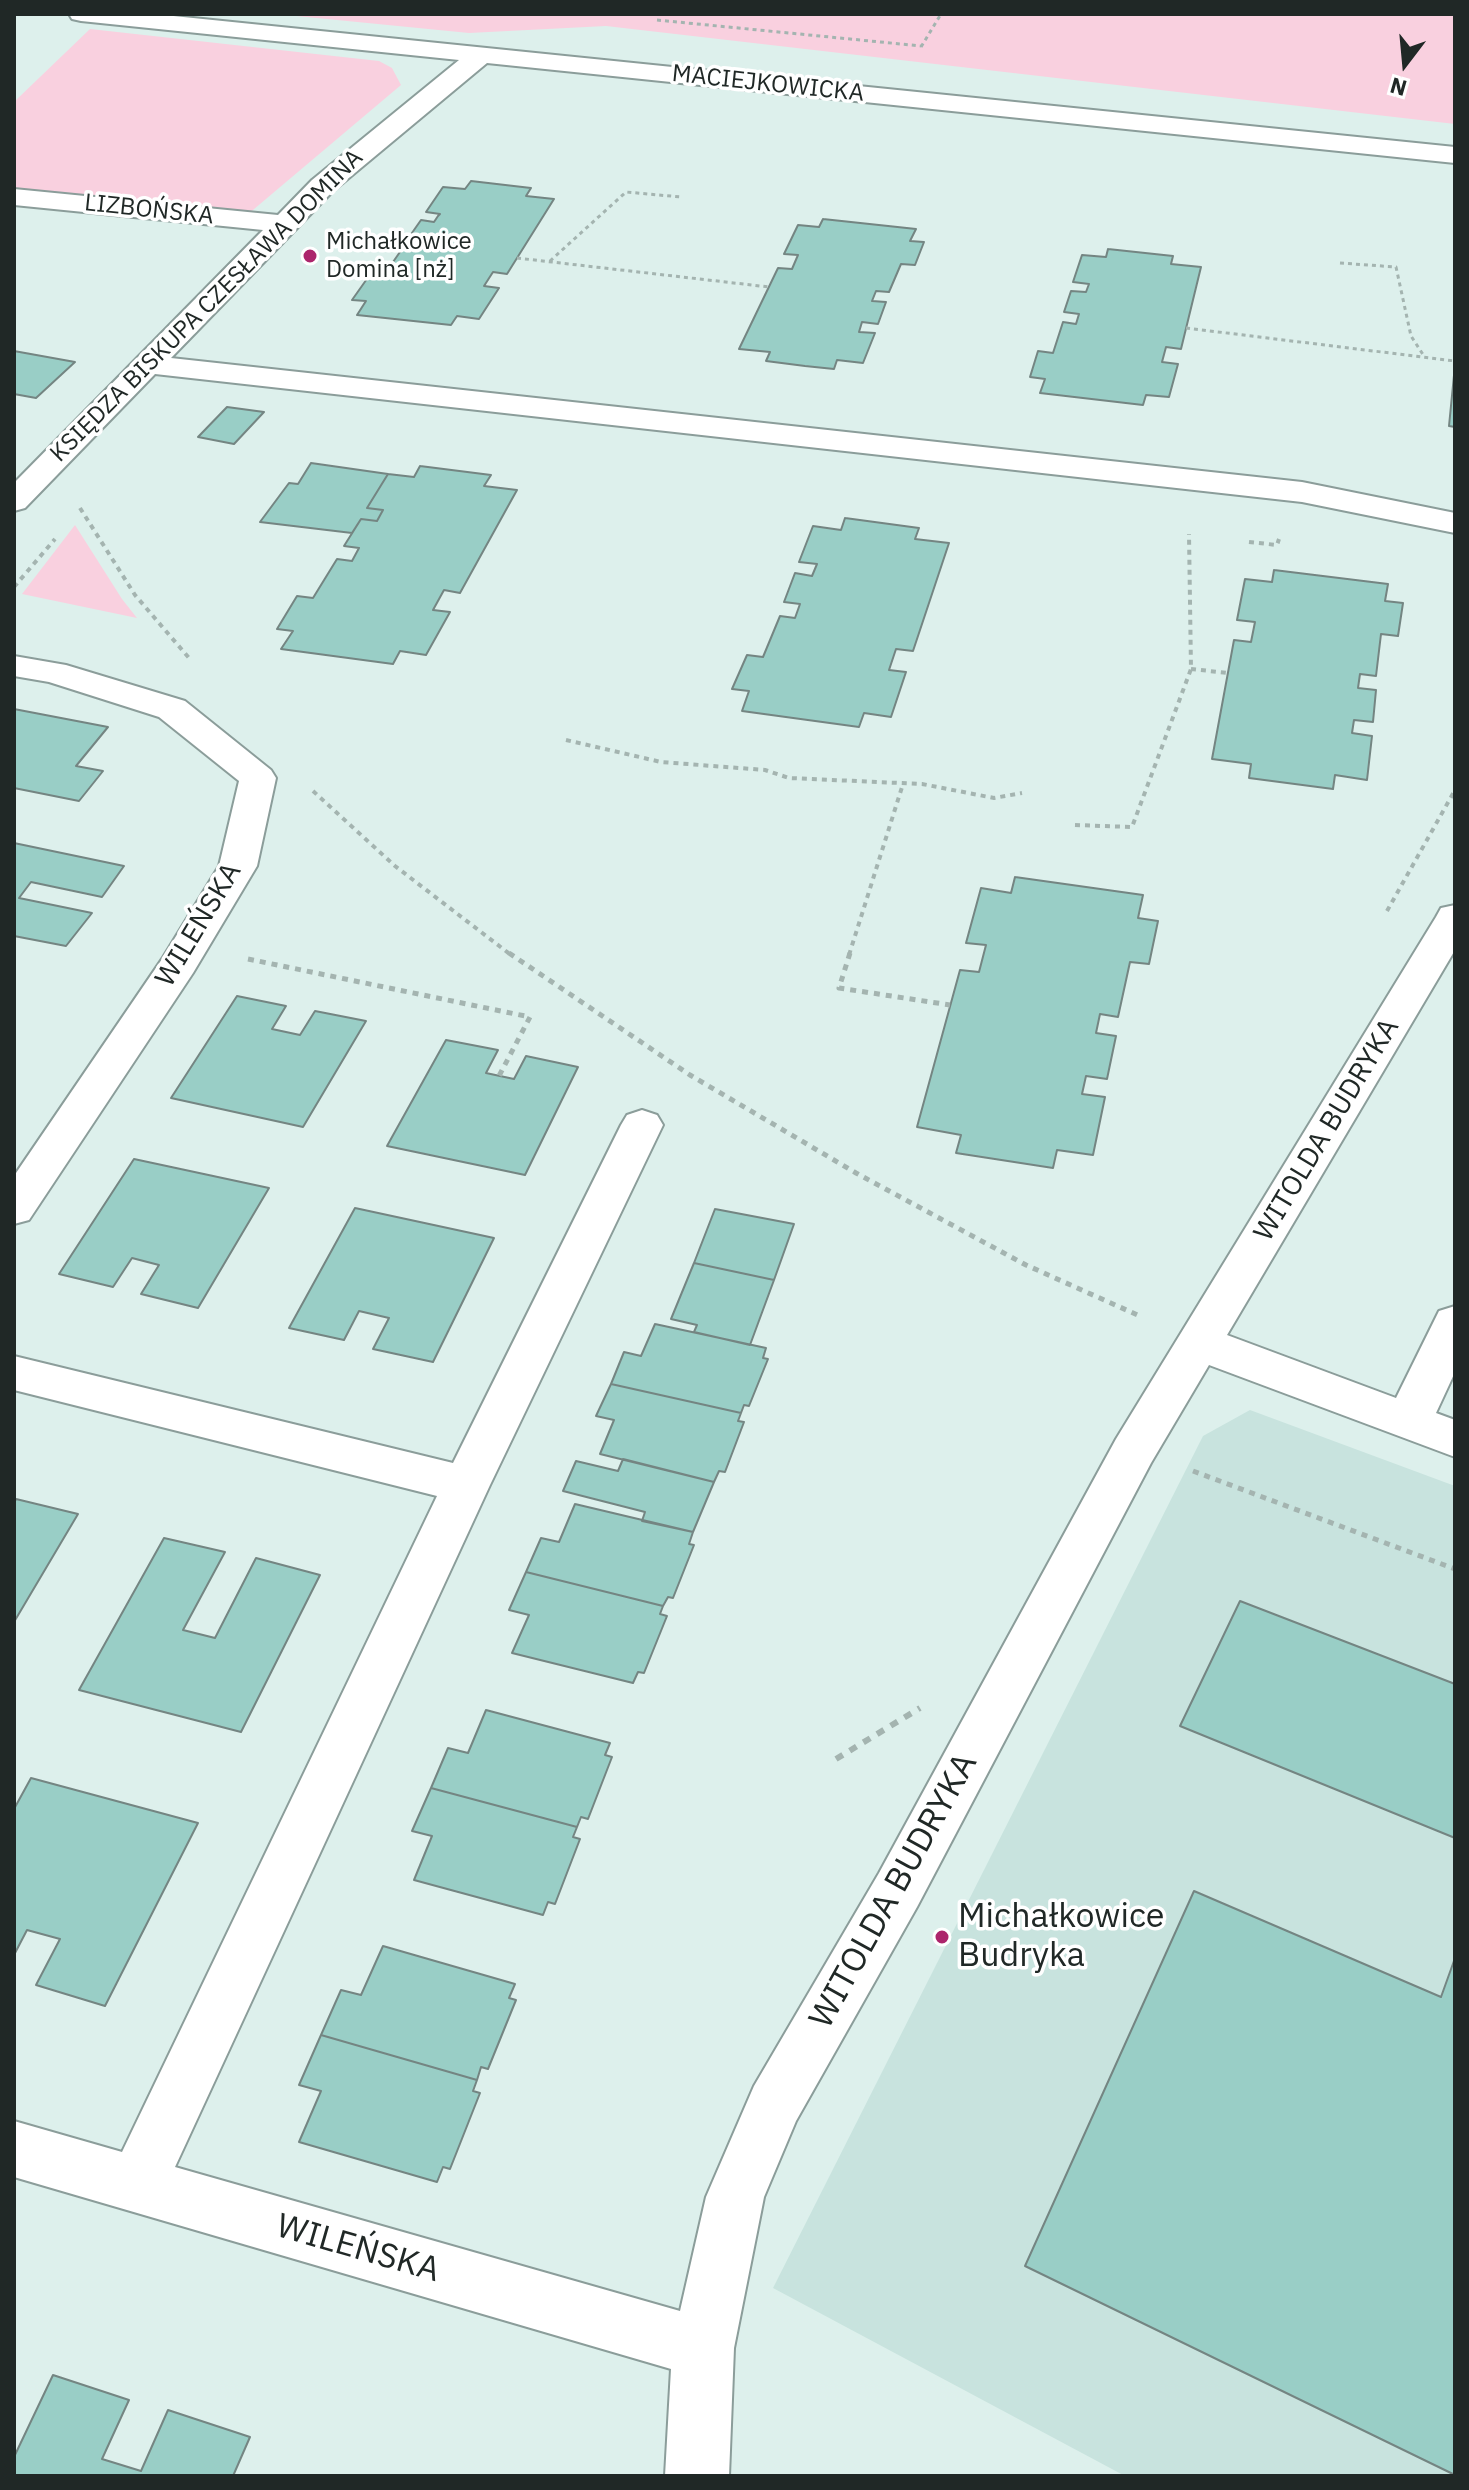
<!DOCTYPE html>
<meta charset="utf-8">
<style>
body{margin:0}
#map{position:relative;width:1469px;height:2490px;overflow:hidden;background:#ddf0ec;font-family:"IBM Plex Sans",sans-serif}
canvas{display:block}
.frame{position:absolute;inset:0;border:16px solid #202826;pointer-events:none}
.north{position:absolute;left:1365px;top:24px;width:80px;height:80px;-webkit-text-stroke:6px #fff;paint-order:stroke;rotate:196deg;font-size:22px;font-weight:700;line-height:32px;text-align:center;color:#202826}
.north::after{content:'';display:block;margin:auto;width:28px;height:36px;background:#202826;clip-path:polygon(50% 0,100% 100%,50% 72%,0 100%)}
</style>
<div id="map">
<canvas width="1469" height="2490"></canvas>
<div class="frame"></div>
<div class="north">N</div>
</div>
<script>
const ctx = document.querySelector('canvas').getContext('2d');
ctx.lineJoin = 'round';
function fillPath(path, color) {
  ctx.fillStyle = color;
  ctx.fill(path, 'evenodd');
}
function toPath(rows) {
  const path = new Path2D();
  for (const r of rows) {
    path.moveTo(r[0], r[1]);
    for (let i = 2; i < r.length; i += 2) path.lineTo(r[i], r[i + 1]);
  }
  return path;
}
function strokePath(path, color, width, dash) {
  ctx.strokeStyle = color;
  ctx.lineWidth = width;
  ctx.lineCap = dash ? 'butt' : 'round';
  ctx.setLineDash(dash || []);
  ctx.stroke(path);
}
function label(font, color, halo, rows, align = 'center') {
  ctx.font = font + ' "IBM Plex Sans",sans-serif';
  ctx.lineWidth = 7;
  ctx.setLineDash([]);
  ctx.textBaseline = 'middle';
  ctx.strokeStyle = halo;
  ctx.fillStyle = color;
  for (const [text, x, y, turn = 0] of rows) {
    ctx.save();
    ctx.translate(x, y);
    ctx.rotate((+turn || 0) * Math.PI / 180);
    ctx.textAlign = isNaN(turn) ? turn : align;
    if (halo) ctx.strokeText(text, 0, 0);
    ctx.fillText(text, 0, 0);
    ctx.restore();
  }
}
const built = toPath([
 [1250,1410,1455,1486,1455,2476,1125,2476,773,2288,1203,1436]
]);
const green = toPath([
 [276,14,1455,14,1455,124,606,26,469,33],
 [90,29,379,61,392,68,401,85,247,215,14,191,14,102],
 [75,525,122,599,137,618,22,594]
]);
const building = toPath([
 [471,181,531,188,526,196,554,199,507,274,493,272,484,286,499,288,479,319,457,316,451,325,357,315,366,301,352,300,369,276,382,278,402,249,414,251,420,242,407,240,421,220,434,222,438,216,440,214,426,212,443,187,465,189,471,181],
 [823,219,916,229,910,241,924,242,915,265,901,264,889,292,876,291,872,301,886,302,878,324,862,322,859,332,875,333,863,363,837,360,834,369,805,366,766,361,770,352,739,349,778,268,792,269,798,255,784,254,798,225,819,227,823,219],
 [1108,249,1173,256,1171,264,1201,267,1181,349,1166,347,1162,362,1178,364,1169,397,1146,395,1143,405,1040,393,1045,379,1030,377,1038,351,1053,353,1063,322,1076,324,1079,314,1064,312,1071,291,1086,292,1089,284,1073,282,1082,255,1106,257,1108,249],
 [14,351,75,362,36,398,14,394,14,351],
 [1455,365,1455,427,1449,426,1455,365],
 [227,407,264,412,234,444,198,437,227,407],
 [311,463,388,474,367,508,383,510,377,521,361,519,352,533,260,522,289,483,298,484,311,463],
 [420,466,491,475,484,486,517,490,460,593,444,590,433,610,450,612,426,655,400,651,393,664,281,649,293,631,277,629,297,596,313,598,337,559,352,561,359,548,344,546,361,519,377,521,383,510,367,508,388,474,414,477,420,466],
 [845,518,919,528,915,539,949,543,913,651,896,649,889,670,906,672,891,717,864,713,859,727,742,711,749,691,732,689,747,655,763,657,780,616,795,618,800,604,784,602,795,573,812,576,817,564,799,562,813,526,841,530,845,518],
 [1274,570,1388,584,1385,601,1403,603,1398,636,1381,634,1376,676,1360,674,1358,688,1376,690,1373,722,1354,720,1352,733,1372,736,1367,780,1335,775,1333,789,1249,778,1251,764,1212,759,1234,640,1251,642,1255,622,1237,620,1245,579,1272,582,1274,570],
 [14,709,108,727,76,766,103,771,79,801,14,788,14,709],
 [14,843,124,866,102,897,31,882,19,898,92,913,66,946,14,936,14,843],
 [1015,877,1143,895,1138,918,1158,921,1149,964,1130,962,1118,1017,1100,1014,1096,1033,1116,1036,1107,1079,1086,1076,1082,1094,1105,1097,1093,1155,1057,1150,1053,1168,956,1153,961,1135,917,1127,960,970,979,972,986,945,966,943,981,888,1011,893,1015,877],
 [237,996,286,1006,272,1029,300,1035,315,1011,366,1021,303,1127,171,1098,237,996],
 [446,1040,498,1050,486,1073,514,1079,526,1056,578,1067,525,1175,387,1146,446,1040],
 [134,1159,269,1188,198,1308,141,1294,159,1265,132,1258,113,1287,59,1274,134,1159],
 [355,1208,494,1238,433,1362,373,1349,389,1318,359,1311,344,1340,289,1328,355,1208],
 [715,1209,794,1224,774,1280,694,1263,715,1209],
 [694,1263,774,1280,750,1345,694,1332,697,1325,671,1319,694,1263],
 [655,1324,766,1348,763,1358,768,1359,749,1406,744,1405,741,1413,611,1384,624,1352,641,1356,655,1324],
 [611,1384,741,1413,738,1421,744,1422,725,1472,719,1471,714,1482,600,1454,614,1420,596,1416,611,1384],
 [623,1459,714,1482,693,1532,642,1521,645,1512,563,1491,576,1461,618,1471,623,1459],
 [16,1499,78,1514,14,1622,14,1503,16,1499],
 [575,1504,693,1532,689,1544,694,1545,673,1598,668,1597,663,1606,526,1572,541,1538,559,1542,575,1504],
 [164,1538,225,1552,183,1630,215,1638,256,1558,320,1575,241,1732,79,1690,164,1538],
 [526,1572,663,1606,660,1614,667,1616,644,1673,638,1672,633,1683,512,1653,529,1615,509,1610,526,1572],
 [1240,1601,1455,1684,1455,1838,1180,1726,1240,1601],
 [486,1710,610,1743,605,1755,612,1757,588,1819,581,1817,577,1827,431,1788,448,1748,468,1753,486,1710],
 [31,1778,198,1823,105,2006,36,1985,60,1939,27,1930,14,1955,14,1809,31,1778],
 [431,1788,577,1827,573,1837,580,1839,555,1904,548,1902,543,1915,414,1880,432,1836,412,1831,431,1788],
 [1194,1891,1441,1997,1455,1958,1455,2475,1025,2266,1194,1891],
 [383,1946,515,1984,509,1998,516,2000,488,2069,481,2067,477,2080,321,2035,341,1990,361,1995,383,1946],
 [321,2035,477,2080,473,2091,480,2093,450,2169,443,2167,437,2182,299,2142,321,2091,299,2085,321,2035],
 [53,2375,129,2400,102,2459,141,2471,168,2410,250,2437,233,2476,14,2476,14,2457,53,2375]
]);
const pathFar3 = toPath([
 [657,20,921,46],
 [921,47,941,14],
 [517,258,769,287],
 [550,261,626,192,681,197],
 [1340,263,1396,267,1411,336,1424,356],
 [1186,328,1455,361]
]);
const pathFar2 = toPath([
 [80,508,135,595,189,658],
 [1249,542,1277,545,1279,539],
 [14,587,55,539],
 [1191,669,1228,673],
 [566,740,661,762,765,770,789,778,922,784,994,798,1022,793],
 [313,791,395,866,511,955],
 [1075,825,1132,827,1191,669,1189,534],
 [1387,911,1455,790],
 [849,955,903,784]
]);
const pathFar1 = toPath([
 [509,953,690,1075,856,1173,1026,1265,1142,1317],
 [850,953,839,988,950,1005],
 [248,959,530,1017,499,1076],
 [1193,1471,1455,1569]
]);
const path = toPath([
 [836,1759,920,1708]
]);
const minor = toPath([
 [69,14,154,14,1455,147,1455,163,487,63,332,192,171,358,1302,482,1455,513,1455,533,1302,502,155,374,25,508,14,511,14,483,263,230,14,205,14,189,278,215,312,180,459,60,81,21,72,19,69,14],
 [14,656,66,665,185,701,271,770,276,778,257,866,193,973,29,1220,14,1224,14,1176,162,959,219,866,239,781,159,717,49,682,14,676,14,656],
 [1455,905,1455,950,1227,1335,1396,1398,1439,1311,1455,1306,1455,1372,1436,1413,1455,1420,1455,1457,1209,1365,1151,1463,917,1907,796,2121,764,2197,734,2348,729,2476,665,2476,671,2369,14,2177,14,2121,122,2152,437,1496,14,1390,14,1356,453,1463,621,1125,627,1115,642,1110,657,1115,663,1125,490,1485,175,2167,680,2311,706,2197,754,2086,879,1873,1116,1439,1436,917,1441,908,1455,905]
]);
const markers = [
 [310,256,8,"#ac256c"],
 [942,1937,8,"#ac256c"]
];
const farStreetnames = [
 ["MACIEJKOWICKA",768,84,6],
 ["LIZBOŃSKA",149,210,6],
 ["KSIĘDZA BISKUPA CZESŁAWA DOMINA",207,306,-45]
];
const farPoinames = [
 ["Michałkowice",326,242],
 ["Domina [nż]",326,270]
];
const streetNames = [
 ["WILEŃSKA",199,925,-59],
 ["WITOLDA BUDRYKA",1327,1130,-59]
];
const nearStreetnames = [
 ["WITOLDA BUDRYKA",894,1891,-61],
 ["WILEŃSKA",358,2249,16]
];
const nearPoinames = [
 ["Michałkowice",958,1917],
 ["Budryka",958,1956]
];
fillPath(built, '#c8e3de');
fillPath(green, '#f9d0df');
fillPath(building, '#99cec6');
strokePath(building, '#748582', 2);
strokePath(minor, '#8b9d9a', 4);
strokePath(pathFar3, '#a4b4b0', 3, [4, 4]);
strokePath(pathFar2, '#a4b4b0', 4, [5, 5]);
strokePath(pathFar1, '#a4b4b0', 5, [6, 6]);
strokePath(path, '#a4b4b0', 6, [8, 8]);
fillPath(minor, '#fff');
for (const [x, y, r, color] of markers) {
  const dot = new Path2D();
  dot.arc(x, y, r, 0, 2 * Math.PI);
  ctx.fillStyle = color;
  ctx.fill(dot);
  strokePath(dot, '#fff', 3);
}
label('24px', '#202826', '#fff', farStreetnames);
label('24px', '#202826', '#fff', farPoinames, 'left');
label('28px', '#202826', '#fff', streetNames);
label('34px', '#202826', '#fff', nearStreetnames);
label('34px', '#202826', '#fff', nearPoinames, 'left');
</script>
